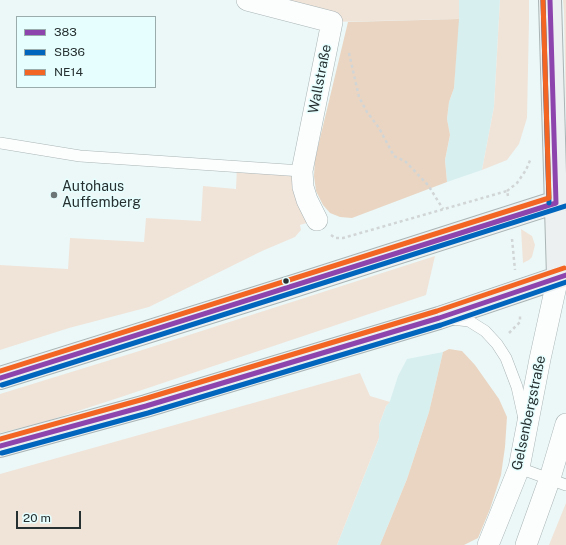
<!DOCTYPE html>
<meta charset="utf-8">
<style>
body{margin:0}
#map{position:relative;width:566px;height:545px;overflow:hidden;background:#ecf8f8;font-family:"Public Sans",sans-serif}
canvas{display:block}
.legend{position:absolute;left:16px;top:16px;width:140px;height:72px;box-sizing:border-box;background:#e6fefe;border:1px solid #9aacac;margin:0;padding:5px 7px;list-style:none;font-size:12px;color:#273030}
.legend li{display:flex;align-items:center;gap:8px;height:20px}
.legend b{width:20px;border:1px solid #9aacac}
.scale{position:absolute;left:16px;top:511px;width:65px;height:18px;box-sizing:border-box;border:2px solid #273030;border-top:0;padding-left:5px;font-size:12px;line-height:14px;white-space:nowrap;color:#273030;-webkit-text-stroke:3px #e6fefe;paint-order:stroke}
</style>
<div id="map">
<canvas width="566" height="545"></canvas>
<ul class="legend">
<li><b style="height:5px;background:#8e44ad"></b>383</li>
<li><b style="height:5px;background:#0065bd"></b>SB36</li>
<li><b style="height:5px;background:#f26522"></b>NE14</li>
</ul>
<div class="scale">20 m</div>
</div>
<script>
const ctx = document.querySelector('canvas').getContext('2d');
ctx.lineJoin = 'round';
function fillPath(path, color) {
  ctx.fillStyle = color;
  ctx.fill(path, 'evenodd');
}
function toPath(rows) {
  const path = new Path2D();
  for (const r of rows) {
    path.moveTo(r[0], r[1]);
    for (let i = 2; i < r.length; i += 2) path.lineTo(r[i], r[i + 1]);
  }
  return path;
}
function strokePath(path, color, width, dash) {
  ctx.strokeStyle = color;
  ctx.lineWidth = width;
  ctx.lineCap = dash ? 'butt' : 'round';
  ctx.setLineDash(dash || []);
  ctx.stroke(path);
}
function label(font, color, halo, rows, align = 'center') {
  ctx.font = font + ' "Public Sans",sans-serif';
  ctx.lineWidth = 3;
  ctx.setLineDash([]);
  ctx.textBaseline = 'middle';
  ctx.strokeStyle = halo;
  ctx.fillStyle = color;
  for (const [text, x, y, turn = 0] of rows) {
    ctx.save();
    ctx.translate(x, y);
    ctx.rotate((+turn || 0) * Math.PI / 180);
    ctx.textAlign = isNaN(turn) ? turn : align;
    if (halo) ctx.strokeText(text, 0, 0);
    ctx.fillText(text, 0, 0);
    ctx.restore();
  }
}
const built = toPath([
 [459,0,500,0,494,107,482,170,447,182,445,160,450,135,447,119,449,102,454,88],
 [443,352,429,412,407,479,380,545,337,545,379,438,379,425,386,406,390,401,398,376,407,359]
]);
const green = toPath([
 [247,0,459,0,459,19,332,22],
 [500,0,529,0,529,21,527,118,519,144,507,160,482,170,494,107],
 [563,0,566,0,566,119,564,12],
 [237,166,302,171,317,220,300,225,301,230,295,237,262,251,149,307,69,328,0,350,0,265,68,269,70,238,144,242,146,218,201,221,203,186,236,189],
 [521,229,532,236,535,245,532,257,529,260,523,263],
 [435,256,426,295,118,398,44,422,0,433,0,394,136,352],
 [360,373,370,396,390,402,386,406,379,425,379,438,337,545,0,545,0,474],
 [566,503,566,545,549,545]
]);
const forest = toPath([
 [459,19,454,88,449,102,447,119,450,135,445,160,447,182,352,218,340,217,330,213,323,205,316,191,314,176,315,159,348,22],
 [449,349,462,351,475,365,499,399,507,417,505,447,501,475,490,509,478,538,464,545,380,545,407,479,429,412,443,352]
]);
const path = toPath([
 [349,53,359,97,367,112,379,128,394,156,405,161,428,185,443,209],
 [507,191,517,183,526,170,531,158],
 [331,235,335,238,343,238,507,191,508,196],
 [512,239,515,270],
 [509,333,520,322,520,314]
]);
const lane = toPath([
 [0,143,80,156,302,171],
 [451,319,469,321,485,331,497,344,506,358,517,387,524,419],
 [519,468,566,485]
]);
const street = toPath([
 [247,0,332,22,302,171,303,187,307,200,317,220],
 [488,545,519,468,540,359,558,277],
 [526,545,550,478,566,424]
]);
const secondary = toPath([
 [550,0,558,277],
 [0,378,297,285,566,199],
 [0,446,146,406,252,374,439,318,566,275]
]);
const bus1 = toPath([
 [550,0,556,203],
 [0,378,556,203],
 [0,446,146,406,439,318,566,275]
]);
const bus2 = toPath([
 [543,0,549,203],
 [2,385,566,206],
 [2,453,148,413,441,325,566,282]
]);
const bus3 = toPath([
 [0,371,549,198,543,0],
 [0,439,144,399,437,311,564,268]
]);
const markers = [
 [54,195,4,"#6c7676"],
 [286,281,3.5,"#273030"]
];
const streetNames = [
 ["Wallstraße",320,79,-79],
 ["Gelsenbergstraße",529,413,-78]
];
const poiNames = [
 ["Autohaus",62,187],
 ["Auffemberg",62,203]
];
fillPath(built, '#d8eff0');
fillPath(green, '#f0e4d9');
fillPath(forest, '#ead5c2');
strokePath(lane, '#aab4b4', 12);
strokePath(street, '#aab4b4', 22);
strokePath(secondary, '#aab4b4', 24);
strokePath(path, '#d1d5d5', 2.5, [3, 3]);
strokePath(lane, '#fcfefe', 11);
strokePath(street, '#fcfefe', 21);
strokePath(secondary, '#ecf0f0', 22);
strokePath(bus1, '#8e44ad', 5);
strokePath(bus2, '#0065bd', 5);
strokePath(bus3, '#f26522', 5);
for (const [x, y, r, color] of markers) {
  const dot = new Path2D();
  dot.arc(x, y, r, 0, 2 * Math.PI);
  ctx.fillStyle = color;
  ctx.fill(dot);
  strokePath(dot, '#e6fefe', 1.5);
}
label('14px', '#273030', '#e6fefe', streetNames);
label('14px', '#273030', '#e6fefe', poiNames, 'left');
</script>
